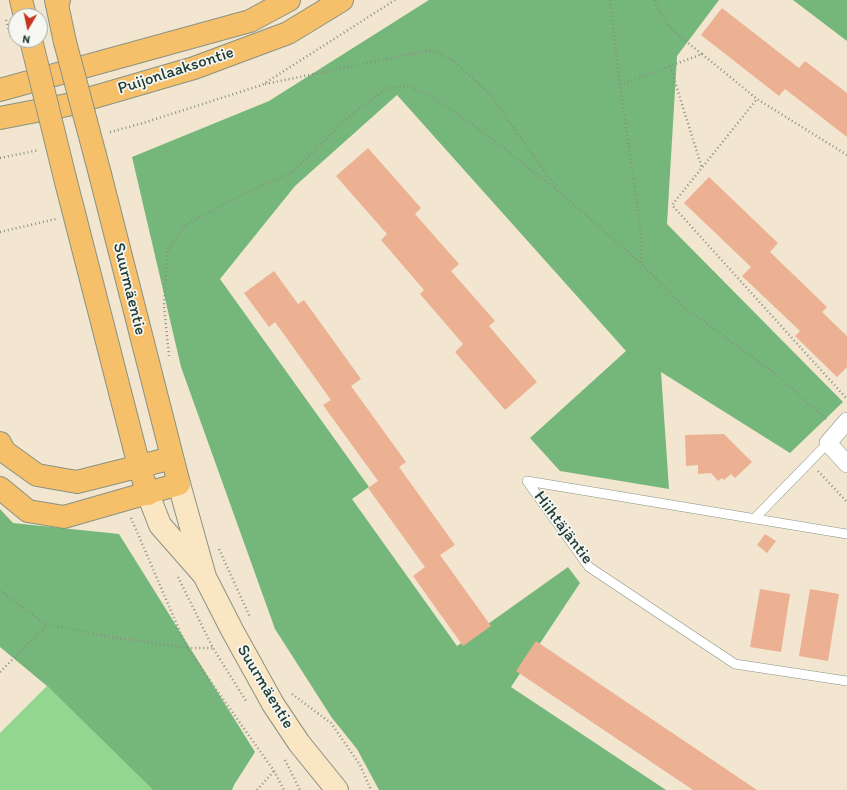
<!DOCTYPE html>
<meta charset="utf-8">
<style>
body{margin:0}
#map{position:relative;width:847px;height:790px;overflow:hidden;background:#f2e6d0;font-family:Itim,sans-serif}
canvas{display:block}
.north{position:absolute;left:8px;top:8px;width:40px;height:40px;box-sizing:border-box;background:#f6f6f2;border:1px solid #a0aca6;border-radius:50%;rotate:189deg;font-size:11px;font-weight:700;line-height:16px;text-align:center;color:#1f3d34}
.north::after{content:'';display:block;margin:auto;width:14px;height:18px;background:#c8321e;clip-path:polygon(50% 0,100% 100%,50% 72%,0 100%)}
</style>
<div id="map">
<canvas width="847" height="790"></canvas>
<div class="north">N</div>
</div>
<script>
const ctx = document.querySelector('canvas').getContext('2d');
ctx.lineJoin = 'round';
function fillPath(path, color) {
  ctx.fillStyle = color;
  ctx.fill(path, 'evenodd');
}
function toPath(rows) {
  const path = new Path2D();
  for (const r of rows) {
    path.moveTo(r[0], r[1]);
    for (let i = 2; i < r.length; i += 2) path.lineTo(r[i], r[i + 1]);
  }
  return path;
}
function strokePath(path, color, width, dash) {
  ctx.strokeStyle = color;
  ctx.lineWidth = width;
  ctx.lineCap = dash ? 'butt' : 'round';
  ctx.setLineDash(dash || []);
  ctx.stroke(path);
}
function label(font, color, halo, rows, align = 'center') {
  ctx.font = font + ' Itim,sans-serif';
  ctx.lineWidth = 3.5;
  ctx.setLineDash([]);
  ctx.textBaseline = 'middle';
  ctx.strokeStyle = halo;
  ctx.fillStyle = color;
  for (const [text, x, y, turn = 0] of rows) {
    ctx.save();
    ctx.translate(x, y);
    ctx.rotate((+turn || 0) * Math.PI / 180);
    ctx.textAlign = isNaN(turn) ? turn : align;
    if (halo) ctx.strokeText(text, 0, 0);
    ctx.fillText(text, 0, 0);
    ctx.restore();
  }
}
const green = toPath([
 [47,686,153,790,0,790,0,733]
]);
const forest = toPath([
 [429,0,719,0,677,56,667,224,843,402,790,453,661,372,669,489,560,471,530,438,626,351,397,95,295,186,220,279,369,487,352,499,457,646,568,567,580,583,511,687,666,790,379,790,357,749,332,718,275,629,181,367,132,157,269,101],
 [793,0,847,0,847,41],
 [0,509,13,523,119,534,255,752,234,785,232,790,153,790,47,686,0,647]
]);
const building = toPath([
 [722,8,799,68,805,61,847,93,847,137,785,89,779,96,701,35],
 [368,148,421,208,415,214,459,264,451,271,495,321,489,326,537,382,505,410,455,352,463,344,420,294,424,290,381,240,387,234,336,176],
 [709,177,778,243,770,252,827,307,822,312,847,336,847,367,837,377,795,336,800,331,742,276,751,267,684,203],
 [274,271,298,304,304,300,361,379,351,386,406,462,399,467,455,545,440,555,491,626,463,646,413,576,425,567,368,488,378,481,323,405,331,400,275,322,269,327,244,293],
 [724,434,752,462,735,478,731,474,724,480,722,478,718,481,711,473,698,474,698,465,686,466,685,435],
 [765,534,776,541,767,553,757,545],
 [760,589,790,594,781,652,750,647],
 [810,589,839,594,828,661,799,656],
 [536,641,757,790,693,790,516,671]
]);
const path = toPath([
 [610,0,620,85,642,240,641,263],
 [702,54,757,99],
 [670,66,702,168],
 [265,84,432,50,454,61,490,94,556,188],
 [620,85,702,54,671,29,655,3,655,0],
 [110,132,140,124,262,85,395,0],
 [847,155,757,99,672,205,847,399],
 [0,158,39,150],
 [0,232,56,219],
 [169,356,164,306,167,251,185,225,230,201,294,171,352,114,387,88,409,86,435,98,491,138,558,191,641,263,684,307,778,376,826,419],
 [818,471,847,502],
 [131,518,187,648,274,771,284,790],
 [219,549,250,617],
 [178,577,213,648,246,701],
 [0,591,46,624,110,637,187,648,213,648],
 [0,672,44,628,46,624],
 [292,694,331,723,360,765,371,790],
 [285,760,300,790],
 [257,790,274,771]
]);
const service = toPath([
 [527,481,589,567,735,664,847,681],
 [527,481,847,534],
 [754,519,828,443]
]);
const minor = toPath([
 [847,421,828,443,847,464]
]);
const secondary = toPath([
 [179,484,205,577,232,630,273,704,299,743,337,790],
 [148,494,160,525,203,574]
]);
const primary = toPath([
 [21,0,25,16],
 [56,0,65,42],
 [0,90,250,21,289,0],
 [0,118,67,105,194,68,288,33,342,0],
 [66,182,139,466,148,494],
 [0,443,5,452,37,475,77,482,172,458],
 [0,488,28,511,64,517,179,484,100,174]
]);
const motorway = toPath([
 [57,4,59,0]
]);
const pathBridge = toPath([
 [6,20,11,37]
]);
const primaryBridge = toPath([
 [31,40,66,182],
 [65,42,100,174]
]);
const streetNames = [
 ["Puijonlaaksontie",176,71,-18],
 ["Suurmäentie",129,289,76],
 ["Hiihtäjäntie",563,528,53],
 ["Suurmäentie",265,687,59]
];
fillPath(green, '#92d68f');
fillPath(forest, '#75b77a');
fillPath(building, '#ecb092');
strokePath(service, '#889282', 10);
strokePath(minor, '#889282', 18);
strokePath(secondary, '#889282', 24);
strokePath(primary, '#889282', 24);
strokePath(motorway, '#889282', 24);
strokePath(path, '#889282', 2.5, [1, 3]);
strokePath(service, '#fff', 9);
strokePath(minor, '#fff', 17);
strokePath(secondary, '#fbe6c4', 22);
strokePath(primary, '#f6c06b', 22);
strokePath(motorway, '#f6c06b', 22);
strokePath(primaryBridge, '#889282', 24, []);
strokePath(pathBridge, '#889282', 2.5, [1, 3]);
strokePath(primaryBridge, '#f6c06b', 22);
label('17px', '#1f3d34', '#f6f6f2', streetNames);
</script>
